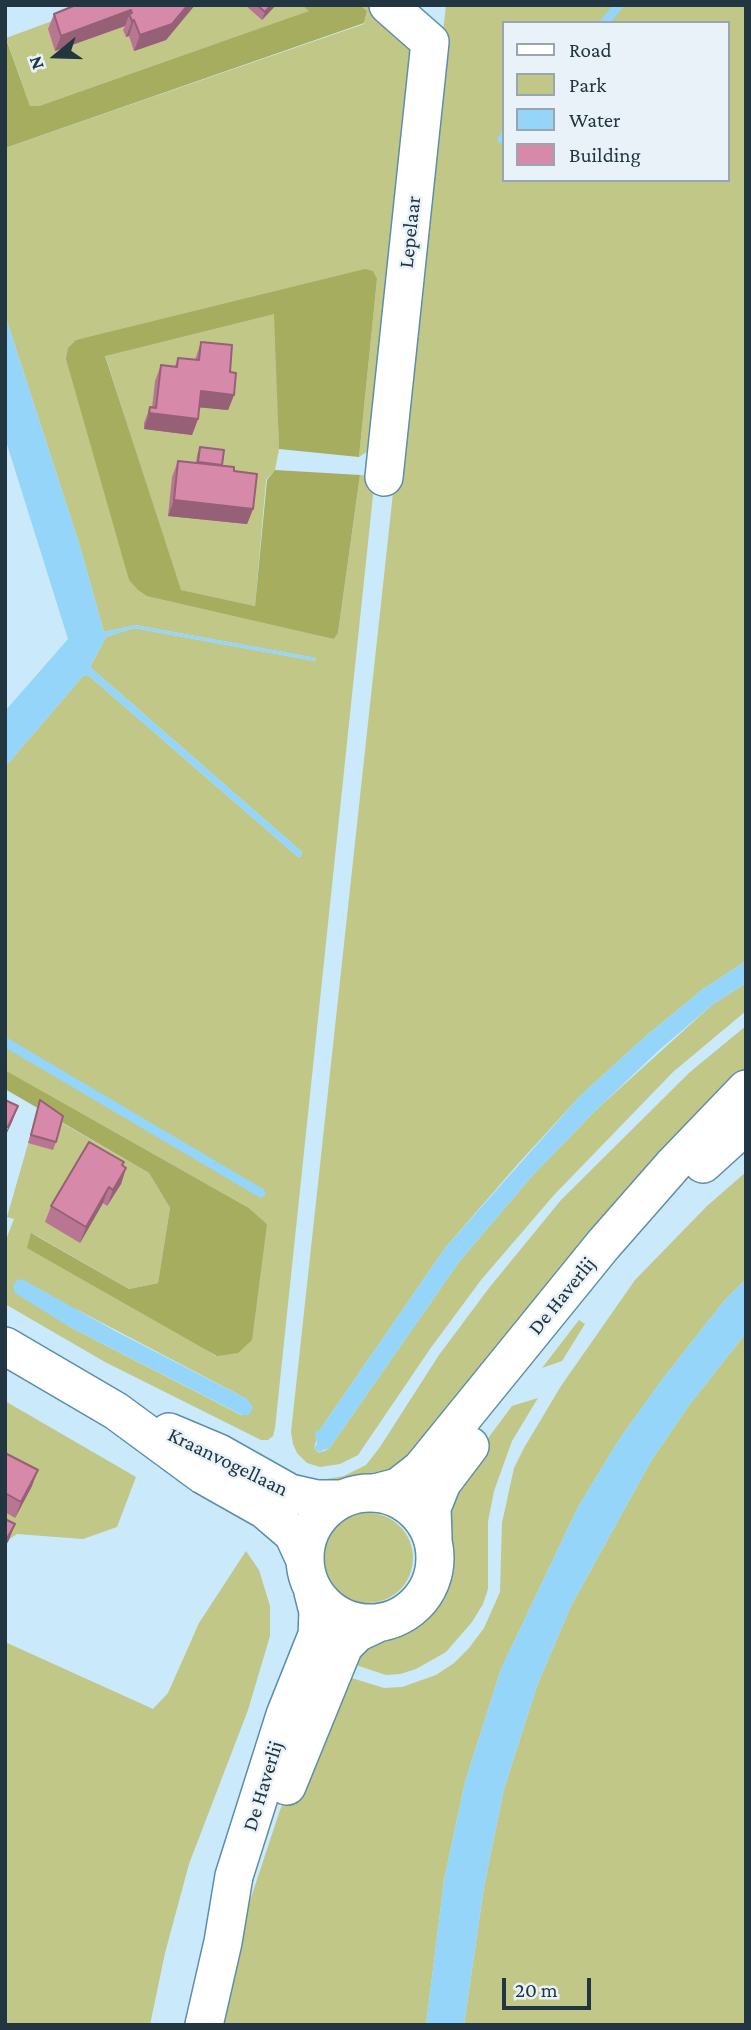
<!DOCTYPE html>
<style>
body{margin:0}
#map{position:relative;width:751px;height:2030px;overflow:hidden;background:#cae9fa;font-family:"Crimson Pro",serif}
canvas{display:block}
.frame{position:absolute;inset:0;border:7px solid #213641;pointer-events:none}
.legend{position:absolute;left:502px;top:21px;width:228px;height:161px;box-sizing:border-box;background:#e8f2f8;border:2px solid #98a7af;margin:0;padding:9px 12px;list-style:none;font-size:21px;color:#213641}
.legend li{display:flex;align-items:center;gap:14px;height:35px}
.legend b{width:35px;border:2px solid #98a7af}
.north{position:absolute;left:21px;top:21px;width:70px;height:70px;-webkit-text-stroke:5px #e8f2f8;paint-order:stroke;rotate:251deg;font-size:19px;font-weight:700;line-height:28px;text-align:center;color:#213641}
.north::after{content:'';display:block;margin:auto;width:24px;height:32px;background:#213641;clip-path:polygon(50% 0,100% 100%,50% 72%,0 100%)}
.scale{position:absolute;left:502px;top:1978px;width:89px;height:32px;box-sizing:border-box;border:4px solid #213641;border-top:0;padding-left:9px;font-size:21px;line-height:24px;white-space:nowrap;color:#213641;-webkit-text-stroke:5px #e8f2f8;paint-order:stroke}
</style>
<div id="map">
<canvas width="751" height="2030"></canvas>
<div class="frame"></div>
<ul class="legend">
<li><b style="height:9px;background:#fff"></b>Road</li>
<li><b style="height:19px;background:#c0c787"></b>Park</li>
<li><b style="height:19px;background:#95d5f9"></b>Water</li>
<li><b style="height:19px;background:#d789aa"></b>Building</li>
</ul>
<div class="north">N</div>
<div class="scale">20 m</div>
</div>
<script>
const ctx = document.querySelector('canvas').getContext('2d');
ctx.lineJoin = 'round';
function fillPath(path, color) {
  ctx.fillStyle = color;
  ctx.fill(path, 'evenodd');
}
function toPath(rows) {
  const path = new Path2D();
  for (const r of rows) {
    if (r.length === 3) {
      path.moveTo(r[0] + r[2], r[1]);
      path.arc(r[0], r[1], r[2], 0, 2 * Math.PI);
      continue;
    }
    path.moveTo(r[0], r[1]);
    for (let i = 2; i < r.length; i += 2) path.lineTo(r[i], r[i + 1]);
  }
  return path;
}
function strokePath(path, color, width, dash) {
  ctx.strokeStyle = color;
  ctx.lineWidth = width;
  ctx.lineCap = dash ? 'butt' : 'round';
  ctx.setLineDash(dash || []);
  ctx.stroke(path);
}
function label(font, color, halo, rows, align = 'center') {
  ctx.font = font + ' "Crimson Pro",serif';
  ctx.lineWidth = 5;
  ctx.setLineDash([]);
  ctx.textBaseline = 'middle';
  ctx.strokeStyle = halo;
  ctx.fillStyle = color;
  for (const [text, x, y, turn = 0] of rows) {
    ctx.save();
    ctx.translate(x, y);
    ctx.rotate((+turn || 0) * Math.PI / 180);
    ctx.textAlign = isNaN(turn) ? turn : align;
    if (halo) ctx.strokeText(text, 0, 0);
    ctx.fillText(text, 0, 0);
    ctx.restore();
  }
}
const green = toPath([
 [96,5,302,5,310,11,39,106,30,106,6,38],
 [360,5,375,5,407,37,414,60,371,449,359,457,377,279,76,340,129,580,334,639,338,633,360,475,375,476,275,1428,273,1436,268,1440,261,1440,105,1362,5,1304,5,1242,14,1219,7,1217,38,1109,149,1173,170,1208,158,1283,129,1289,32,1233,216,1356,267,1224,249,1208,5,1070,5,767,83,676,88,675,298,857,301,856,302,852,90,667,106,637,134,628,315,661,316,658,135,625,104,632,79,543,5,315,5,148,364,24,367,11],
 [76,1309,247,1399,249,1415,241,1415,68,1326],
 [446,5,746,5,746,961,703,989,647,1035,581,1095,517,1165,445,1248,319,1431,314,1448,319,1453,329,1449,459,1262,532,1176,597,1109,712,1005,746,983,746,1011,673,1072,554,1195,481,1280,430,1349,358,1455,340,1464,320,1467,307,1463,297,1453,293,1444,291,1432],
 [504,23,728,23,728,180,504,180],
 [275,313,279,449,275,470,266,480,255,606,180,590,105,355],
 [746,1026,746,1073,415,1464,372,1480,318,1488,293,1484,298,1474,320,1480,344,1476,366,1465,380,1447,439,1355,489,1288,561,1200,690,1072],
 [746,1172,746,1279,724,1301,664,1377,620,1438,578,1507,501,1669,465,1782,444,1880,426,2025,218,2025,235,1946,280,1810,342,1675,384,1688,402,1687,436,1675,454,1663,469,1648,484,1628,500,1592,502,1523,514,1468,524,1448,561,1386,635,1280,707,1206],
 [579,1320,585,1324,562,1361,542,1368],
 [746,1333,746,2025,464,2025,484,1887,504,1789,537,1686,571,1606,651,1461,690,1404],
 [538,1398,512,1441,494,1491,488,1522,488,1589,483,1604,472,1622,446,1652,416,1669,400,1674,386,1675,347,1662,380,1637,396,1634,411,1627,435,1603,447,1572,448,1555,445,1539,448,1504,489,1437,512,1406],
 [5,1401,136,1477,117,1527,83,1539,17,1534,5,1542],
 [368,1558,45],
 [246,1551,259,1570,270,1606,270,1636,248,1710,189,1864,165,1953,150,2025,5,2025,5,1642,153,1709,168,1693,199,1623]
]);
const forest = toPath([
 [302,5,360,5,367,11,364,23,5,148,5,36,30,106,39,106,309,11],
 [365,269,373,271,377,279,359,457,279,449,274,314,105,356,181,590,255,606,267,480,275,470,360,475,338,633,334,639,147,596,138,590,129,580,66,359,68,348,76,340],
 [5,1070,249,1208,267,1224,252,1340,238,1353,217,1356,27,1248,31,1233,129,1289,158,1283,170,1208,149,1173,5,1089]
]);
const water = toPath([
 [5,315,79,543,104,632,135,625,316,658,315,661,134,628,106,637,90,667,302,852,301,856,298,857,88,675,83,676,5,767,5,711,68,639,5,438],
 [746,961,746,983,712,1005,658,1051,597,1109,532,1176,459,1262,329,1449,323,1450,320,1453,314,1448,317,1444,315,1433,317,1430,319,1431,445,1248,581,1095,647,1035,703,989],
 [22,1279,117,1332,247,1399,253,1407,249,1415,242,1415,68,1326,15,1293,13,1286,16,1281],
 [746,1279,746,1333,690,1404,651,1461,571,1606,537,1686,504,1789,484,1887,464,2025,426,2025,444,1880,465,1782,501,1669,578,1507,620,1438,664,1377,724,1301]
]);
const stream = toPath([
 [604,23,619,5],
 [502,139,504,136],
 [5,1042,261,1193]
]);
const minor = toPath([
 [384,477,430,42,388,5],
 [703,1164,746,1125],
 [5,1346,116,1411,203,1475,265,1510,293,1534,304,1558],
 [169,1432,219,1453,290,1493,317,1499,342,1499],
 [370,1558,65],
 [375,1493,398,1487,421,1469,603,1245,674,1164,746,1089],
 [433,1538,432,1508,442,1483,470,1446],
 [287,1786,344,1646,357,1633,376,1624],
 [204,2025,223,1942,234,1876,285,1715,317,1635,318,1612,313,1592]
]);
const wall = toPath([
 [195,5,166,40,134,51,129,36,126,37,123,30,125,26,55,51,48,29,54,14],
 [245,5,276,5,262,20],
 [201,342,230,372,234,395,228,410,199,407,198,419,192,435,144,429,144,423,150,407,152,408,155,381,161,365,175,366,178,358,195,360],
 [200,447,222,466,234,471,253,509,247,524,168,516,172,477,178,461,196,463,197,455],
 [40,1100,56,1142,53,1150,28,1143],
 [122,1166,126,1168,121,1184,107,1206,103,1203,80,1243,45,1222,51,1206],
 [5,1453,32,1486,15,1518,5,1512]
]);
const shadedWall = toPath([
 [188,5,195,5,166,40,134,51,140,35],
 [271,5,276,5,262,20,265,12],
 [131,10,125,26,55,51,61,36],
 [134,20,129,36,126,37,132,21],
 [201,391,234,395,228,410,195,407],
 [149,413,198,419,192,435,144,429],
 [174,500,253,509,247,524,168,516],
 [18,1106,12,1122,5,1137,8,1127],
 [126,1168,121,1184,107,1206,113,1190],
 [109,1187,103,1203,80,1243,86,1227],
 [38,1470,32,1486,15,1518,21,1502],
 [15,1524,9,1540,5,1547,5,1542]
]);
const building = toPath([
 [76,5,188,5,172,24,140,35,134,20,132,21,129,14,132,13,131,10,61,36,54,14,76,5],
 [257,5,271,5,265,12,257,5],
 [201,342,232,345,230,372,236,373,234,395,201,391,198,419,149,413,150,407,156,408,161,365,177,367,178,358,199,360,201,342],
 [200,447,224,450,222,465,198,462,200,447],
 [178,461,234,467,234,471,257,474,253,509,174,500,178,461],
 [5,1100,18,1106,8,1127,5,1126,5,1100],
 [40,1100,63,1116,56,1142,31,1135,40,1100],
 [89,1142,124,1162,122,1165,126,1168,113,1190,109,1187,86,1227,51,1206,89,1142],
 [5,1453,38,1470,21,1502,5,1493,5,1453],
 [5,1519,15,1524,5,1542,5,1519]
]);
const streetNames = [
 ["Lepelaar",410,232,-84],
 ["De Haverlij",562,1296,-51],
 ["Kraanvogellaan",228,1462,26],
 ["De Haverlij",263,1786,-73]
];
fillPath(green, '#c0c787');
fillPath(forest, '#a6ad5f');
fillPath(water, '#95d5f9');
strokePath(stream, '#95d5f9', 9);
strokePath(minor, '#5d8ea9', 40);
strokePath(minor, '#fff', 37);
fillPath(wall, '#b97692');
fillPath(shadedWall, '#966077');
fillPath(building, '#d789aa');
strokePath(building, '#966077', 2);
label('21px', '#213641', '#e8f2f8', streetNames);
</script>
